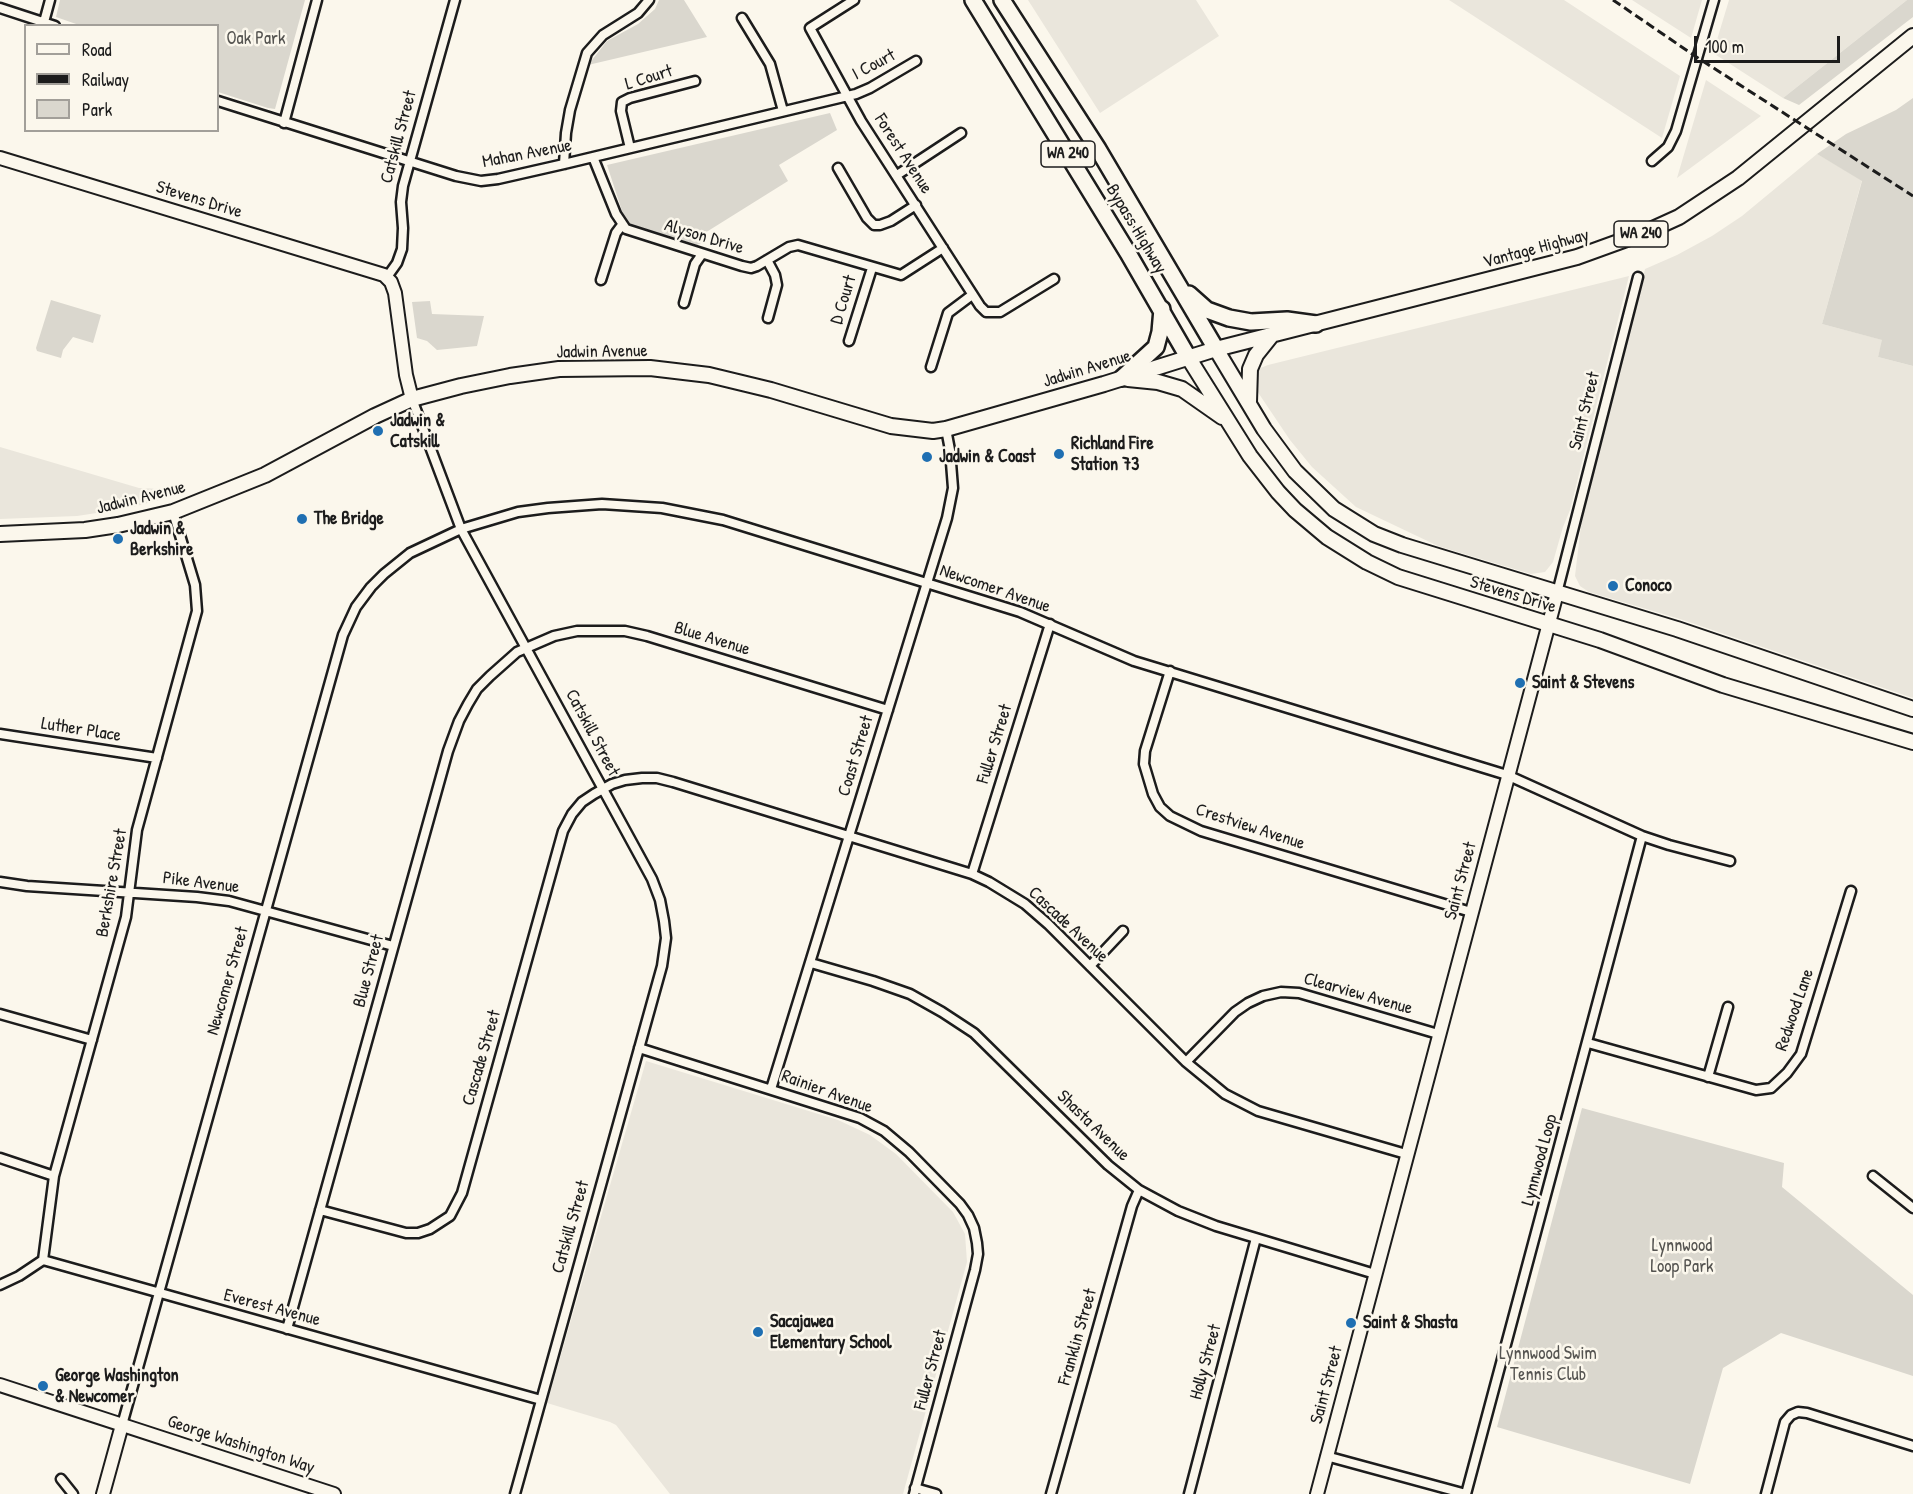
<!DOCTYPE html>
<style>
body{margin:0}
#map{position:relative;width:1913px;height:1494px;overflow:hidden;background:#fbf7ec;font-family:"Patrick Hand",sans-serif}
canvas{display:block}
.legend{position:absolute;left:24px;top:24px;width:195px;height:108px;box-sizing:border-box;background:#fbf7ec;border:2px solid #a29f99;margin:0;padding:8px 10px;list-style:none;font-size:18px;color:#1c1c1c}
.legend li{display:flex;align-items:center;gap:12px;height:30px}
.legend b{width:30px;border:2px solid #a29f99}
.scale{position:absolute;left:1694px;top:36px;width:146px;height:27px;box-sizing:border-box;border:3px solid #1c1c1c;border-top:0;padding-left:8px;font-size:18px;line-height:21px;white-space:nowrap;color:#1c1c1c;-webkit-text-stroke:4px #fbf7ec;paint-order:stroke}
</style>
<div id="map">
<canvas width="1913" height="1494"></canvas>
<ul class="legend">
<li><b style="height:8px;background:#fbf7ec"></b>Road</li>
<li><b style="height:8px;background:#1c1c1c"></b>Railway</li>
<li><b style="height:16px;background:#dad7ce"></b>Park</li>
</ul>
<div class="scale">100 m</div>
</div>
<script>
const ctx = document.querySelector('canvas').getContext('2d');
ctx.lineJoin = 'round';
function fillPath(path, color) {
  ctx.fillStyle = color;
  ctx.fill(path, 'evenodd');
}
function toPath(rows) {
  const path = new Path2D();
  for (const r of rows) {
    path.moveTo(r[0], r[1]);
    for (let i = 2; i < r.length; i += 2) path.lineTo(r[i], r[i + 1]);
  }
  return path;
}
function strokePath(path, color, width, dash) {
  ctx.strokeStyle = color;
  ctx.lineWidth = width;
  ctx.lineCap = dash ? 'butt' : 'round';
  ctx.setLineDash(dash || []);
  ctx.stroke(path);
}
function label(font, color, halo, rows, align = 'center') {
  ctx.font = font + ' "Patrick Hand",sans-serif';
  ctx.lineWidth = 5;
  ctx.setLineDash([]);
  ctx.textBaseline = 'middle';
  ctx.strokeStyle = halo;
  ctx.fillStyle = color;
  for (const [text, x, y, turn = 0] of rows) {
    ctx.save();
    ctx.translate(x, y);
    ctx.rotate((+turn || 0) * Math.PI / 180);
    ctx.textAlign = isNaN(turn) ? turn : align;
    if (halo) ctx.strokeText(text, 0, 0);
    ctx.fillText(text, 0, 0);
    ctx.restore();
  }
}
const built = toPath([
 [1028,0,1196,0,1219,36,1100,113],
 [1449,0,1564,0,1680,76,1662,138],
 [1632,0,1702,0,1691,38],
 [1729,0,1907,0,1783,98,1713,53],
 [1706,80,1761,116,1677,178],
 [1817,154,1862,180,1822,324,1883,340,1878,357,1913,366,1913,698,1680,619,1589,592,1580,586,1575,576,1582,517,1645,269,1677,255,1712,236,1742,216],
 [1629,276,1570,510,1563,527,1553,562,1545,572,1531,574,1438,546,1356,507,1312,467,1290,440,1251,382,1253,371,1268,365],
 [0,447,139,488,162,489,159,500,129,508,77,516,0,519],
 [646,1061,838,1120,870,1135,896,1154,953,1212,965,1234,967,1262,903,1494,670,1494,616,1425,610,1422,547,1403]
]);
const green = toPath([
 [60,0,305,0,275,109,268,108,218,92,218,26,79,25,56,17],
 [659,0,684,0,707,37,588,65,607,41,638,24,655,9],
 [1907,0,1913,0,1913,17,1799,105,1783,98],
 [1913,98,1913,366,1878,357,1882,340,1822,324,1862,181,1817,154,1846,134,1896,110],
 [830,113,837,130,779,165,788,181,700,236,701,243,697,245,626,223,607,165],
 [51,300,101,315,93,343,73,337,63,350,61,358,37,351,36,348],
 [430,301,432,314,484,316,477,346,437,350,427,341,417,338,412,302],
 [1582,1108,1784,1163,1782,1187,1913,1295,1913,1376,1781,1333,1723,1368,1690,1484,1497,1427]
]);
const street = toPath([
 [854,0,810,28,861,121,980,306,986,312,1000,312,1054,279],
 [0,8,55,26],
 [742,18,770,64,783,111],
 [44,22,50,0],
 [218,101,456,176,481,181,498,179,564,164,856,94,870,88,916,61],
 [284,123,317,0],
 [630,148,621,111,622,102,630,98,695,81],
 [593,157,616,214,626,229,742,266,751,268,757,266,789,247,798,245,901,275,943,248],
 [1652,161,1668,147,1676,131,1714,0],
 [564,164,566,133,570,110,587,53,603,35,638,13,649,0],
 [838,168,867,218,874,225,880,225,891,221,916,205],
 [897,175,961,133],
 [767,260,775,275,777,285,768,318],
 [387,277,397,263,402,249,403,228,401,202,403,186,455,0],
 [601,280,616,233,622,225],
 [684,303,695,264,702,254],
 [849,341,872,268],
 [931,367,948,313,972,295],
 [412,399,461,529,652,879,660,900,664,921,666,938,662,966,515,1494],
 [1557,593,1638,277],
 [1170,671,1145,751,1144,764,1153,794,1160,807,1170,816,1201,831,1471,912],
 [0,734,157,758],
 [972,874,1050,624],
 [0,882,27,886,197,897,229,901,393,946],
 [811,963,873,981,910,994,942,1012,974,1033,1108,1165,1139,1190,1178,1211,1216,1226,1375,1274],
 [1090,966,1123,931],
 [0,1014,92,1040],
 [1588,1043,1756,1090,1771,1088,1787,1073,1801,1054,1851,891],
 [639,1048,860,1118,884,1131,909,1152,960,1204,968,1215,974,1228,977,1243,978,1254,975,1270,914,1494],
 [1186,1062,1235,1012,1248,1003,1263,996,1281,992,1299,993,1438,1034],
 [1708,1077,1728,1007],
 [771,1089,947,518,953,488,950,450,946,429],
 [0,1158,54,1176],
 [1873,1176,1913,1208],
 [320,1210,406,1233,418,1233,430,1229,450,1216,462,1193,563,831,572,814,582,802,594,794,612,784,625,780,642,778,657,778,673,782,972,874,989,882,1025,904,1048,924,1186,1062,1225,1094,1258,1111,1406,1154],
 [43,1260,54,1176,126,917,137,830,197,611,195,585,173,512],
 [0,1285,19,1276,43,1260,541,1400],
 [287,1329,448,751,459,721,468,704,477,689,490,676,517,652,554,636,577,631,625,631,647,636,888,710],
 [122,1425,343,635,356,607,371,587,384,574,410,553,461,529,518,512,548,508,602,504,662,508,723,520,1020,612,1134,661,1507,775,1642,836,1669,845,1730,861],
 [1326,1456,1466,1494],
 [61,1479,73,1494],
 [915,1488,936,1494],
 [1051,1494,1132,1206,1139,1190],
 [1189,1494,1256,1238],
 [1466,1494,1642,836],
 [1766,1494,1785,1422,1791,1415,1798,1412,1807,1413,1913,1446]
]);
const secondary = toPath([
 [0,158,384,275,391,282,395,293,406,375,412,399],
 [0,1385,334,1494],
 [103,1494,122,1425],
 [1317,1494,1557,593]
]);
const primary = toPath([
 [1216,349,1264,429,1295,471,1334,509,1374,534,1402,545,1677,629,1913,709],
 [1188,357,1250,456,1278,492,1295,510,1327,537,1367,562,1398,577,1600,640,1723,685,1913,742],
 [1128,379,1158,382,1182,389,1222,417],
 [1249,402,1250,369,1256,355,1272,335],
 [0,534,85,530,118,525,173,512,265,475,375,416,412,399,461,386,510,376,559,369,650,368,709,375,771,390,891,426,933,431,946,429,1104,384,1216,349,1577,257,1646,232,1679,217,1738,178,1913,36]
]);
const highway = toPath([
 [973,0,1128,253,1188,357],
 [1002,0,1098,149,1216,349],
 [1189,294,1207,310,1229,318,1251,322,1287,320,1316,324],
 [1122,378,1156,347,1160,332,1162,309]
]);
const rail = toPath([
 [1613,0,1698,58,1913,196]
]);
const markers = [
 [378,431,6,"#1f6fb2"],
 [1059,454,6,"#1f6fb2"],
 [927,457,6,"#1f6fb2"],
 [302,519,6,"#1f6fb2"],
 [118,539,6,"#1f6fb2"],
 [1613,586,6,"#1f6fb2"],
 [1520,683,6,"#1f6fb2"],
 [1351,1323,6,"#1f6fb2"],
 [758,1332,6,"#1f6fb2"],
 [43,1386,6,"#1f6fb2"]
];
const shields = [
 [1068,154,54],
 [1641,234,54]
];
const shieldNames = [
 ["WA 240",1068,154],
 ["WA 240",1641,234]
];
const parkNames = [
 ["Oak Park",256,39],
 ["Lynnwood",1682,1246],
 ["Loop Park",1682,1267],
 ["Lynnwood Swim",1548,1354],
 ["Tennis Club",1548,1375]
];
const streetNames = [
 ["I Court",874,65,-28],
 ["L Court",649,78,-17],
 ["Catskill Street",399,137,-75],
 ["Mahan Avenue",527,154,-11],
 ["Forest Avenue",903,154,57],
 ["Stevens Drive",199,200,17],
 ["Bypass Highway",1136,229,59],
 ["Alyson Drive",704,237,17],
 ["Vantage Highway",1536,249,-15],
 ["D Court",844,300,-73],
 ["Jadwin Avenue",602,352,-1],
 ["Jadwin Avenue",1087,369,-17],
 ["Saint Street",1585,411,-76],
 ["Jadwin Avenue",141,498,-14],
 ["Newcomer Avenue",995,589,19],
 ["Stevens Drive",1513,595,17],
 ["Blue Avenue",712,639,17],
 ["Luther Place",81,730,9],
 ["Catskill Street",592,733,62],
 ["Fuller Street",995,744,-73],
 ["Coast Street",856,756,-73],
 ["Crestview Avenue",1250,827,18],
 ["Saint Street",1461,881,-75],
 ["Berkshire Street",112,883,-80],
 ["Pike Avenue",201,883,7],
 ["Cascade Avenue",1068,925,43],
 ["Blue Street",369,971,-75],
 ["Newcomer Street",228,981,-74],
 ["Clearview Avenue",1358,994,16],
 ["Redwood Lane",1795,1010,-71],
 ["Cascade Street",482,1058,-74],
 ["Rainier Avenue",827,1092,20],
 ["Shasta Avenue",1093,1126,44],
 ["Lynnwood Loop",1540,1160,-75],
 ["Catskill Street",571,1227,-74],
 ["Everest Avenue",272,1308,15],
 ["Franklin Street",1078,1337,-74],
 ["Holly Street",1206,1362,-75],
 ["Fuller Street",931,1370,-75],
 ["Saint Street",1327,1385,-75],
 ["George Washington Way",241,1445,18]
];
const poiNames = [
 ["Jadwin &",390,421],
 ["Catskill",390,442],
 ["Richland Fire",1071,444],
 ["Station 73",1071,465],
 ["Jadwin & Coast",939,457],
 ["The Bridge",314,519],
 ["Jadwin &",130,529],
 ["Berkshire",130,550],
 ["Conoco",1625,586],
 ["Saint & Stevens",1532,683],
 ["Sacajawea",770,1322],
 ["Elementary School",770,1343],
 ["Saint & Shasta",1363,1323],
 ["George Washington",55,1376],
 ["& Newcomer",55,1397]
];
fillPath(built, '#eae6dc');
fillPath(green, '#dad7ce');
strokePath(street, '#1c1c1c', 13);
strokePath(secondary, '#1c1c1c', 16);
strokePath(primary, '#1c1c1c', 18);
strokePath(highway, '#1c1c1c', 20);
strokePath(street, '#fbf7ec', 8);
strokePath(secondary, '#fbf7ec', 12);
strokePath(primary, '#fbf7ec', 14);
strokePath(highway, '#fbf7ec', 15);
strokePath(rail, '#1c1c1c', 3, [9, 4.5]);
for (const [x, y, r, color] of markers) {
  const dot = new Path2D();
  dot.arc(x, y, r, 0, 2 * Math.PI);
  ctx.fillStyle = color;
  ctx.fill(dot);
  strokePath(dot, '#fbf7ec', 2);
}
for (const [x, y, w] of shields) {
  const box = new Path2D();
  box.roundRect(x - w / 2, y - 13, w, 26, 4.5);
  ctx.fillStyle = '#fbf7ec';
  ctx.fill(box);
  strokePath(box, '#1c1c1c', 1.5);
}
label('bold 16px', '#1c1c1c', null, shieldNames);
label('18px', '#555451', '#fbf7ec', parkNames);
label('18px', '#1c1c1c', '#fbf7ec', streetNames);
label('bold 18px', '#1c1c1c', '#fbf7ec', poiNames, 'left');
</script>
